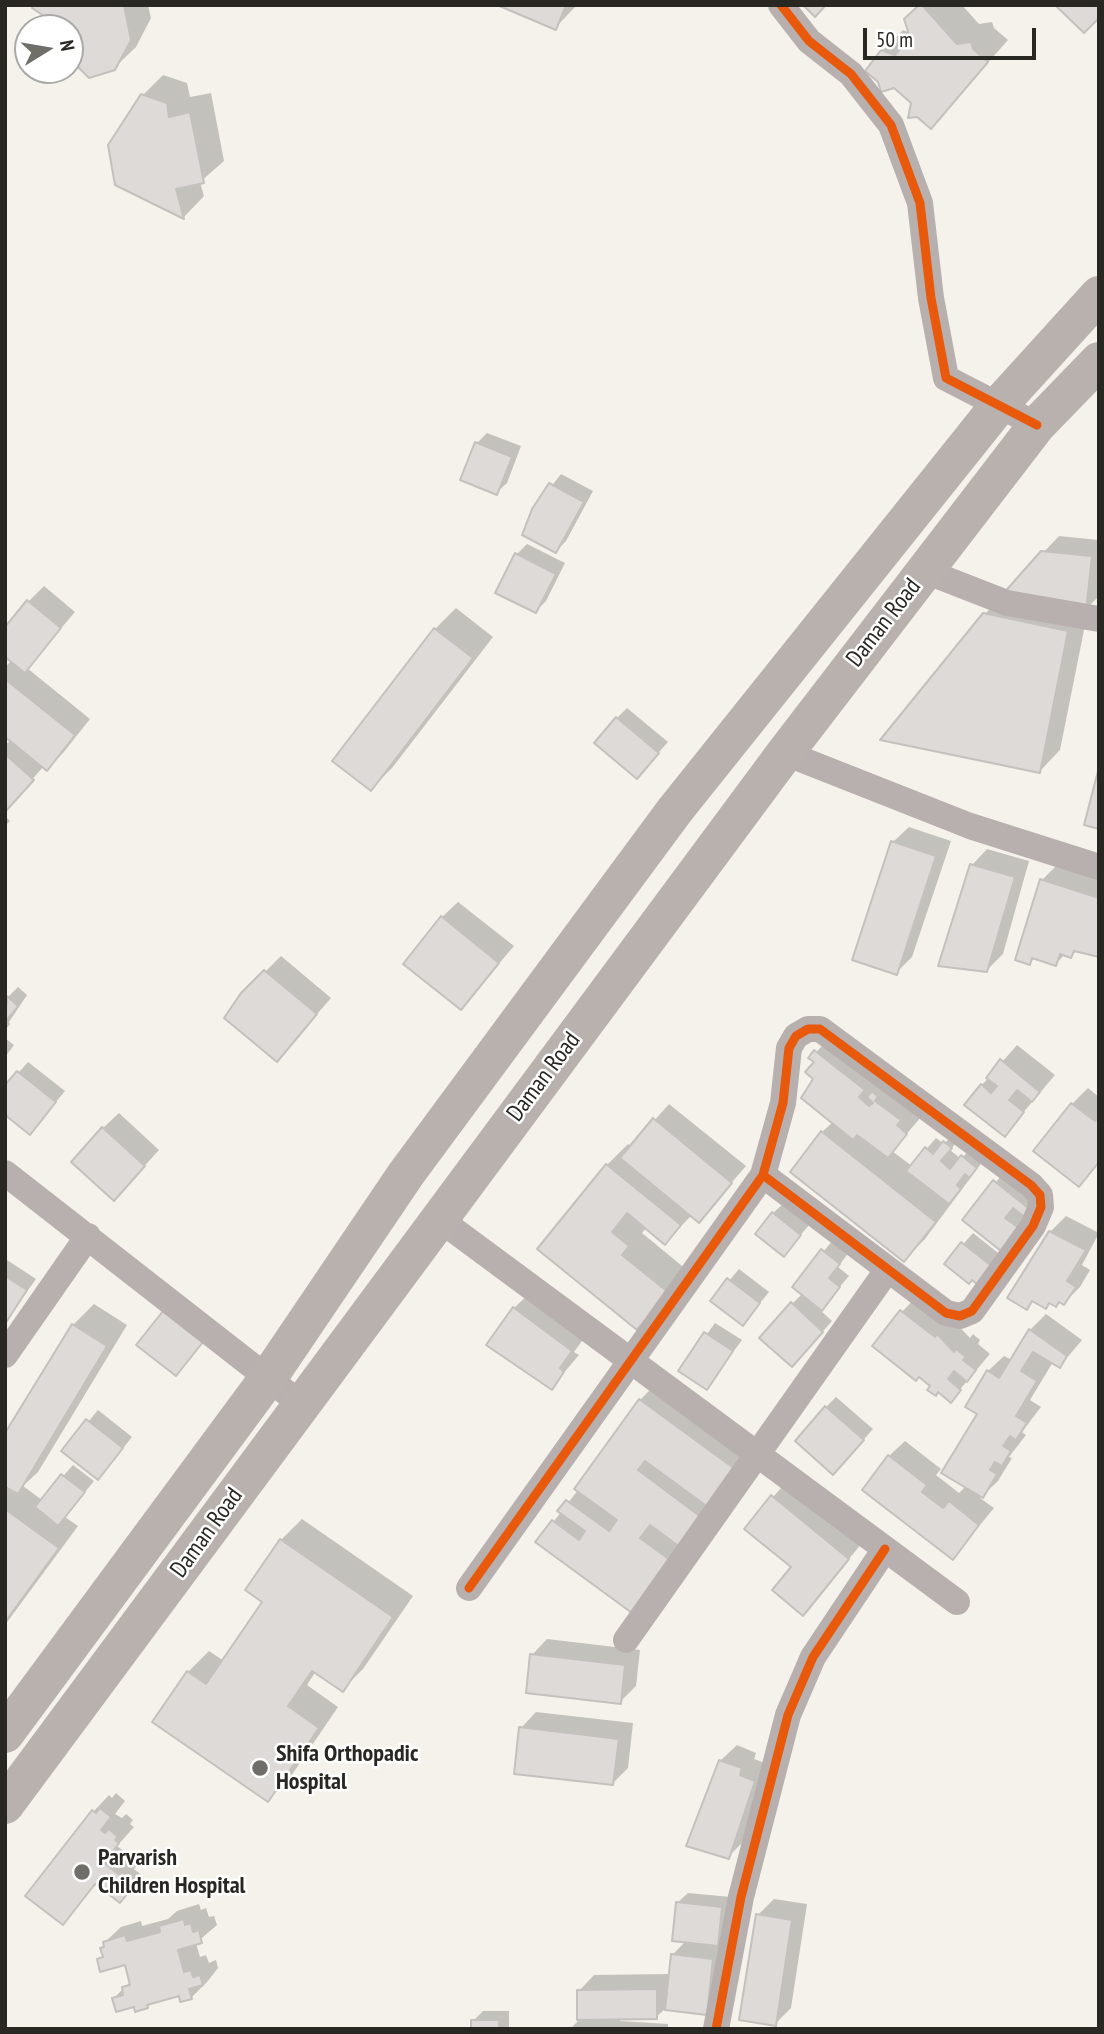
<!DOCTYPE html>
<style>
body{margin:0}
#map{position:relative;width:1104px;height:2034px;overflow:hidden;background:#f4f2ea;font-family:"PT Sans Narrow",sans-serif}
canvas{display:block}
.frame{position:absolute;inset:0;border:7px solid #282722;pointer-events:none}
.north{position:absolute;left:14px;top:14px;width:70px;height:70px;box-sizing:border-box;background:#fff;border:2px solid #a9a9a7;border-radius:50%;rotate:79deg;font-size:19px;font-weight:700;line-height:28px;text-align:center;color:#282722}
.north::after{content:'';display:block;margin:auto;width:24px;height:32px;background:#6f6e68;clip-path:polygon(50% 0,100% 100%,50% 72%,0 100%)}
.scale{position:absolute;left:863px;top:28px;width:173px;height:32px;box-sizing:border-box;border:4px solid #282722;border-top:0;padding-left:9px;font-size:21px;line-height:24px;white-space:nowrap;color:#282722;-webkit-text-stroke:5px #fff;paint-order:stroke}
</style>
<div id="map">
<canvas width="1104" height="2034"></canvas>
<div class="frame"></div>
<div class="north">N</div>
<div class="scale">50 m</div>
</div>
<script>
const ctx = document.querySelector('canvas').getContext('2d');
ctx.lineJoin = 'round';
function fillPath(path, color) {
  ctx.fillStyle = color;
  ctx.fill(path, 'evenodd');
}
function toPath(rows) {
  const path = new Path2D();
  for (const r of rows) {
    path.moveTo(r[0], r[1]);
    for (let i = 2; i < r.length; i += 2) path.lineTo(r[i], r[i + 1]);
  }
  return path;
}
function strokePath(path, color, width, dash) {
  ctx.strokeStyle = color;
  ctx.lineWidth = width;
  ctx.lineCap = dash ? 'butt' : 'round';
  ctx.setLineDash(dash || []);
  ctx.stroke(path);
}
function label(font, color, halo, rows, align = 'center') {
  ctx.font = font + ' "PT Sans Narrow",sans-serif';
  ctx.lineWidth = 5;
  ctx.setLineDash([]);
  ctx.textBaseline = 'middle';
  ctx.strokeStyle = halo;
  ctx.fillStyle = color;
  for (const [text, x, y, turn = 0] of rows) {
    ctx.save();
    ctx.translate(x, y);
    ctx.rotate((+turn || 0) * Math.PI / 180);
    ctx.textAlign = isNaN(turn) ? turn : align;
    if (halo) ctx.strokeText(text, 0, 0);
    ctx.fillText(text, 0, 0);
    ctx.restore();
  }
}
const shadow = toPath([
 [36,5,148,5,151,18,136,47,114,68,70,57,70,28,51,28,55,22],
 [501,5,577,5,555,28],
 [920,5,962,5,979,24,992,22,994,28,1008,40,931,127,882,51,903,30,911,33],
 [163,75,187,83,190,97,211,93,224,161,200,182,204,196,184,217,116,184,142,96],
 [487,433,521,446,507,483,496,493,477,443],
 [561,474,593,491,566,541,556,551,533,510],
 [1059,536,1099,540,1099,596,1085,610,1088,610,1060,750,1040,771,984,615],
 [527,544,565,563,546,601,536,611,517,554],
 [44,586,75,612,27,668,90,719,63,753,47,769,44,766,5,810,5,745,11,740,5,735,5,667,12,660,29,601],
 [456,608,493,637,392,768,371,789,334,760,435,629],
 [627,708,668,742,637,777,617,718],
 [5,816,10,821,5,826],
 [909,827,951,841,912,957,896,973,893,842],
 [987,849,1029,861,1003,954,987,970,972,865],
 [1058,864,1099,877,1099,956,1077,950,1071,956,1065,954,1056,964,1035,957,1030,963,1042,880],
 [458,902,514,946,461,1008,442,917],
 [281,956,331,998,277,1060,243,994],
 [18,987,27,995,5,1028,5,1000],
 [831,1036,921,1117,892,1151,912,1166,936,1138,944,1144,955,1132,961,1137,950,1150,961,1159,973,1146,986,1157,925,1239,904,1260,822,1132,833,1122,816,1078,816,1062,811,1058],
 [5,1038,14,1045,5,1057],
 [1017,1045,1055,1075,1005,1134,982,1085],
 [28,1062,65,1091,30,1133,5,1088],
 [1088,1088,1099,1097,1099,1163,1078,1185,1072,1104],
 [669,1104,746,1166,699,1220,692,1215,665,1242,647,1227,642,1233,687,1270,657,1307,539,1249,607,1165,628,1144,631,1147],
 [119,1113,159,1150,129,1183,103,1128],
 [1005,1171,1041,1200,1000,1248,965,1220],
 [784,1203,810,1224,784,1254,773,1213],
 [1066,1216,1099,1233,1082,1265,1090,1270,1080,1287,1064,1303,1051,1302,1046,1307,1034,1300,1026,1308,1050,1232],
 [973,1233,1002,1256,989,1273,946,1264],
 [833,1240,849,1252,838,1267,849,1276,820,1310,832,1321,802,1355,792,1304,803,1293,794,1287],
 [7,1260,36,1279,5,1322,5,1263],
 [739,1269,769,1292,743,1324,712,1301],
 [530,1293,587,1334,574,1352,579,1355,551,1388,514,1308],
 [917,1296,953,1320,970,1338,973,1334,980,1340,978,1344,990,1354,951,1400,933,1386,902,1312],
 [94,1304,127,1325,38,1472,23,1486,42,1500,73,1465,94,1481,65,1517,78,1526,5,1625,5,1437,73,1325],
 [1046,1314,1082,1340,1060,1366,1053,1362,1030,1400,1041,1407,1022,1432,1026,1435,1009,1457,1012,1458,998,1481,980,1498,994,1508,953,1558,889,1456,905,1441,941,1469,936,1475,959,1493,966,1486,988,1371,1004,1356,1012,1360,1030,1330],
 [715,1323,742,1340,706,1388,680,1371],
 [661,1379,755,1448,653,1590,538,1542,578,1490,640,1400],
 [836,1397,873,1429,843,1463,826,1407],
 [98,1410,132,1437,108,1467,64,1451],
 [788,1480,863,1542,803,1614,793,1567,746,1528],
 [302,1519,413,1596,363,1669,343,1689,316,1671,307,1685,338,1707,289,1779,268,1800,155,1722,188,1672,209,1651,224,1661,264,1602,281,1540],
 [547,1639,640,1650,636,1686,620,1702,532,1655],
 [536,1712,633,1723,628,1768,612,1784,521,1728],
 [737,1745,756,1753,754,1759,770,1765,744,1841,728,1857,688,1844,721,1760],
 [116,1793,125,1801,115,1814,122,1818,126,1814,133,1820,130,1824,134,1827,117,1846,139,1863,134,1869,143,1876,120,1901,97,1883,62,1923,28,1896,94,1811,109,1795,112,1798],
 [688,1893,731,1897,728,1934,719,1943,728,1944,707,2013,665,2009,656,2017,620,2018,620,2021,668,2024,668,2029,570,2029,579,2020,579,1991,594,1975,670,1974,672,1955,686,1941,677,1903],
 [774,1899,807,1904,791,2008,775,2024,758,1915],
 [199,1904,201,1910,206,1908,209,1917,214,1916,217,1925,196,1943,200,1957,206,1955,209,1963,216,1960,218,1968,207,1982,191,1998,180,1994,152,2002,147,2007,114,1998,131,1981,126,1962,99,1960,104,1955,105,1942,121,1927,141,1921,142,1926,168,1919,177,1911],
 [483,2011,509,2011,509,2029,473,2029,473,2021]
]);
const building = toPath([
 [33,5,124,5,131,40,115,70,89,78,70,59,70,28,49,28,53,22,32,8,33,5],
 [497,5,566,5,556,30,497,5],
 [803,5,826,5,815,17,803,5],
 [919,5,922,5,957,44,971,42,973,49,988,62,931,129,917,117,908,118,911,103,894,88,881,92,878,82,865,71,881,50,895,55,910,37,904,19,919,5],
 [1055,5,1099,5,1099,18,1084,33,1055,5],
 [141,94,167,103,169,117,190,112,204,183,176,189,184,219,115,185,108,145,141,94],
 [475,442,512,457,497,495,460,480,475,442],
 [549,483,584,502,556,553,522,535,532,509,549,483],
 [1041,551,1092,556,1086,611,1002,595,1041,551],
 [515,553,556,574,536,613,495,593,515,553],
 [27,600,61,628,25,673,5,657,5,627,27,600],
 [983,613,1068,631,1040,773,880,740,983,613],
 [434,628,473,658,371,791,332,761,434,628],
 [5,679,75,735,47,771,5,737,5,679],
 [616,717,659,753,637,779,594,743,616,717],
 [5,754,34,780,5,812,5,754],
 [1098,771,1099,771,1099,829,1084,825,1098,771],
 [891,841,936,856,897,975,852,960,891,841],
 [970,864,1015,877,987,972,938,966,970,864],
 [1040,879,1099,898,1099,957,1074,951,1071,958,1060,954,1056,966,1032,958,1030,965,1015,960,1040,879],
 [441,916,499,963,461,1010,403,964,441,916],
 [264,970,317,1014,277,1062,224,1018,241,993,264,970],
 [7,996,18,1006,6,1021,9,1024,5,1028,7,996],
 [814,1050,865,1090,859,1097,869,1106,873,1103,867,1097,872,1091,878,1097,875,1101,901,1120,897,1125,907,1134,888,1158,857,1135,853,1140,801,1098,813,1079,805,1072,814,1062,808,1058,814,1050],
 [1000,1059,1040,1092,1032,1102,1017,1090,1009,1100,1024,1112,1005,1137,964,1105,981,1084,991,1093,997,1086,986,1078,1000,1059],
 [17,1071,56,1102,30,1135,5,1115,5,1085,17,1071],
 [1071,1103,1095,1121,1099,1116,1099,1162,1079,1187,1033,1151,1071,1103],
 [653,1118,732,1183,699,1223,620,1158,653,1118],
 [102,1127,145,1166,114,1201,71,1162,102,1127],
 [821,1131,936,1222,904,1262,790,1172,821,1131],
 [943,1141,952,1148,941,1161,950,1169,961,1155,977,1168,969,1178,965,1174,957,1185,961,1189,949,1204,906,1171,925,1147,933,1154,943,1141],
 [606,1164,681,1225,665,1245,627,1213,612,1232,629,1246,622,1255,668,1292,637,1330,537,1249,606,1164],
 [993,1180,1032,1211,1026,1218,1013,1208,1005,1218,1019,1228,1001,1251,962,1220,993,1180],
 [772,1212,801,1235,784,1257,755,1234,772,1212],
 [1049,1231,1086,1250,1067,1281,1076,1287,1064,1305,1059,1302,1056,1307,1049,1303,1046,1309,1032,1301,1027,1310,1007,1298,1049,1231],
 [961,1242,993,1267,979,1286,972,1280,969,1284,944,1264,961,1242],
 [821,1249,840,1264,829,1278,840,1287,822,1311,792,1287,821,1249],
 [5,1276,27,1290,5,1324,5,1276],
 [727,1278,760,1303,743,1326,710,1301,727,1278],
 [791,1302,823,1332,792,1367,759,1338,791,1302],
 [513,1307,572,1351,560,1368,564,1372,552,1390,486,1345,513,1307],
 [900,1310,935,1337,937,1334,954,1352,956,1349,966,1357,963,1360,976,1370,967,1382,954,1371,948,1379,961,1390,951,1403,938,1392,936,1396,927,1390,930,1386,919,1377,916,1381,872,1346,900,1310],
 [163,1311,203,1342,176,1376,136,1345,163,1311],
 [72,1324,107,1346,18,1494,5,1487,5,1433,72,1324],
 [1029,1329,1067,1356,1060,1368,1033,1352,1021,1371,1037,1381,1016,1416,1027,1423,1016,1440,1010,1436,1003,1446,1011,1451,1002,1466,995,1462,990,1470,997,1474,983,1498,941,1473,977,1414,965,1407,987,1370,999,1378,1029,1329],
 [704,1332,733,1351,707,1390,678,1371,704,1332],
 [639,1399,735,1469,708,1507,645,1461,638,1470,701,1517,680,1547,650,1525,640,1538,670,1560,632,1613,535,1542,552,1520,579,1540,585,1531,557,1511,566,1500,609,1531,617,1520,574,1489,639,1399],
 [825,1406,864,1440,833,1475,795,1441,825,1406],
 [86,1419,123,1448,98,1480,61,1451,86,1419],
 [888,1455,927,1485,922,1492,943,1508,949,1501,979,1525,953,1560,862,1490,888,1455],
 [61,1474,85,1492,58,1526,35,1507,61,1474],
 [771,1495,849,1559,803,1616,772,1590,791,1567,744,1529,771,1495],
 [5,1509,59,1548,5,1622,5,1509],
 [280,1539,393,1617,343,1692,312,1671,288,1706,319,1728,268,1802,152,1722,187,1671,206,1684,262,1602,245,1590,280,1539],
 [530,1654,625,1665,621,1704,526,1693,530,1654],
 [519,1727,619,1739,613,1785,514,1774,519,1727],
 [719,1760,742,1768,740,1775,755,1781,729,1859,686,1846,719,1760],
 [100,1808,111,1817,101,1830,105,1833,109,1829,118,1837,115,1840,119,1843,112,1853,108,1850,100,1860,125,1879,119,1886,128,1893,120,1903,95,1884,63,1925,25,1896,92,1810,96,1813,100,1808],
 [676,1902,722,1907,718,1946,672,1941,676,1902],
 [756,1914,792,1920,776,2026,739,2020,756,1914],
 [184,1919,185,1925,191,1923,193,1932,199,1930,202,1943,178,1950,184,1972,191,1970,193,1977,200,1975,203,1985,189,1989,192,1999,180,2002,179,1996,147,2005,148,2008,135,2012,134,2007,116,2012,112,1998,123,1995,122,1987,130,1985,125,1965,100,1972,97,1959,103,1957,100,1948,104,1947,103,1942,125,1935,127,1941,160,1932,159,1926,184,1919],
 [671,1954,713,1959,707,2015,665,2010,671,1954],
 [657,1989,657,2019,577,2020,577,1990,657,1989],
 [471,2020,499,2020,499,2029,471,2029,471,2020]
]);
const minor = toPath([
 [781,5,809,41,851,74,891,125,920,203,931,298,946,378,1037,425],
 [925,571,1007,603,1099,619],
 [785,753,970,826,1099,867],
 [5,1173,301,1404],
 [439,1219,957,1602],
 [5,1355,88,1236],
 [469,1588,763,1175,783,1103,789,1048,796,1036,808,1029,820,1029,1031,1185,1040,1195,1041,1207,1033,1226,972,1311,960,1316,946,1313,763,1175],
 [626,1640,888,1269],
 [716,2029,741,1897,788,1715,813,1657,885,1549]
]);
const primary = toPath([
 [5,1734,268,1378,406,1174,675,810,999,405,1099,295],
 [5,1805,785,753,1037,425,1099,361]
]);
const cycleway = toPath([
 [781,5,809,41,851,74,891,125,920,203,931,298,946,378,1037,425],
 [469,1588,763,1175,783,1103,789,1048,796,1036,808,1029,820,1029,1031,1185,1040,1195,1041,1207,1033,1226,972,1311,960,1316,946,1313,763,1175],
 [716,2029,741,1897,788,1715,813,1657,885,1549]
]);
const markers = [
 [260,1768,9,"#6f6e68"],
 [82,1872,9,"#6f6e68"]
];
const streetNames = [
 ["Daman Road",884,623,-52],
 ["Daman Road",544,1077,-53],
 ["Daman Road",207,1533,-54]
];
const poiNames = [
 ["Shifa Orthopadic",276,1754],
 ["Hospital",276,1782],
 ["Parvarish",98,1858],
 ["Children Hospital",98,1886]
];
fillPath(shadow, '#0003');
fillPath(building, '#dddad8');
strokePath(building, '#c4c0be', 2);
strokePath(minor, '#b8b0af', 26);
strokePath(primary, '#b9b1ae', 38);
strokePath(cycleway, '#e8590c', 9);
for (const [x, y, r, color] of markers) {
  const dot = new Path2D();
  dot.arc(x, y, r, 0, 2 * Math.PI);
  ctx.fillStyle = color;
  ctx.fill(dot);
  strokePath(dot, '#fff', 2.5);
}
label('24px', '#282722', '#fff', streetNames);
label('bold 24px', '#282722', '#fff', poiNames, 'left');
</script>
